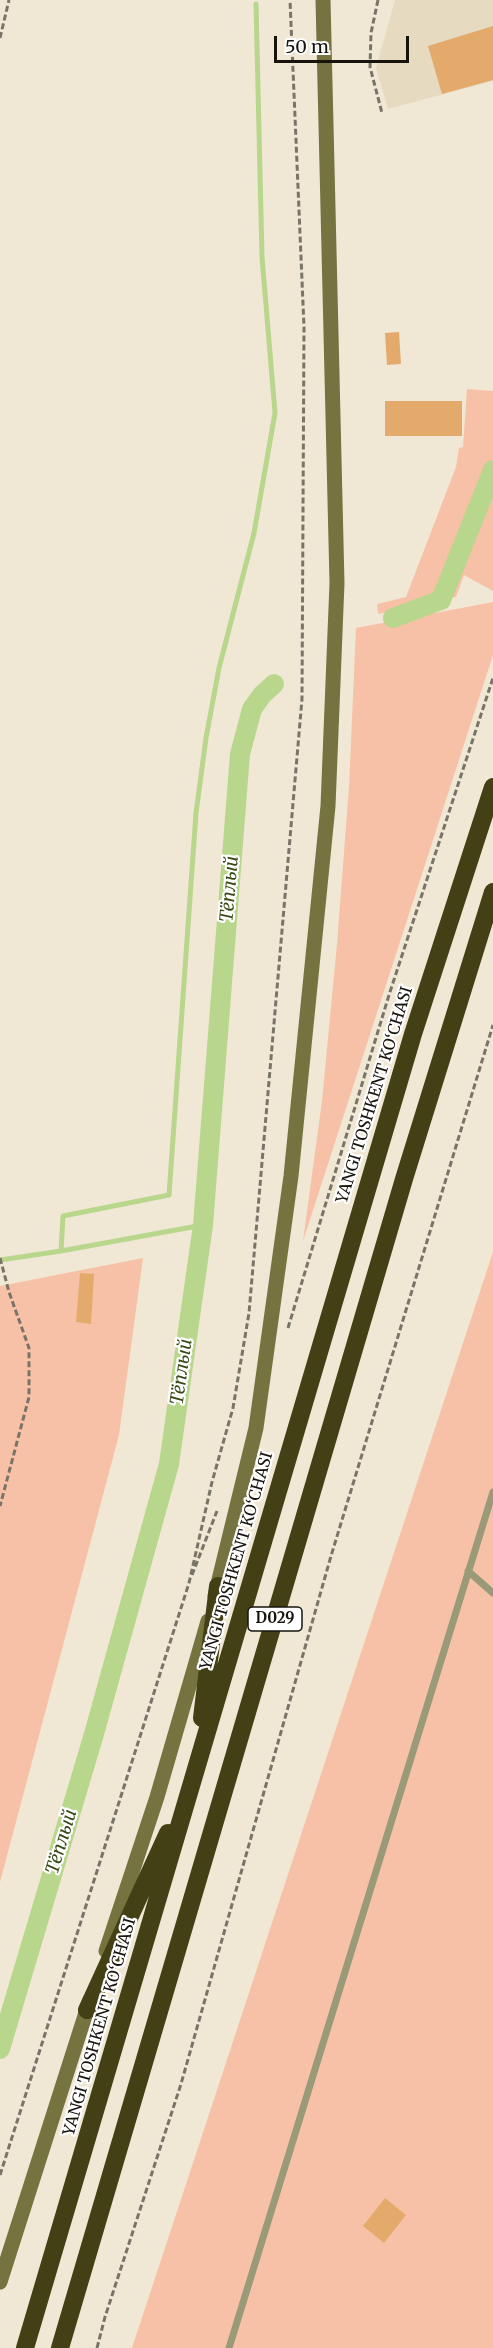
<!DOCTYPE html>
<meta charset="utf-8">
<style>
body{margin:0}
#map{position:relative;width:493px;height:2348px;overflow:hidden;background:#f0e8d5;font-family:Merriweather,serif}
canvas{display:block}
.scale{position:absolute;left:274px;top:36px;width:135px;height:27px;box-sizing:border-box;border:3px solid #17140e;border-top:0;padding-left:8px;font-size:18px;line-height:21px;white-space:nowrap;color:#17140e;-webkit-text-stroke:4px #fff;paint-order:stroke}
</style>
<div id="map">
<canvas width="493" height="2348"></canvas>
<div class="scale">50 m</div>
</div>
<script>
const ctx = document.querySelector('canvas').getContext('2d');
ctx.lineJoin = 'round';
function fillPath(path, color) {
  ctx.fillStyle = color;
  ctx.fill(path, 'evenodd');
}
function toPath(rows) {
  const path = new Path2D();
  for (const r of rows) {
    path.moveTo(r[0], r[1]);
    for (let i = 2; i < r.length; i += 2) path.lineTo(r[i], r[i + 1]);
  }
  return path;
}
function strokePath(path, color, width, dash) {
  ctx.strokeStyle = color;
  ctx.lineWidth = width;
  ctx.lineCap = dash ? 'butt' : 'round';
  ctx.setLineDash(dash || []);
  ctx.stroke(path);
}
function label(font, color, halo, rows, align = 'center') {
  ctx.font = font + ' Merriweather,serif';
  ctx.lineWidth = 4.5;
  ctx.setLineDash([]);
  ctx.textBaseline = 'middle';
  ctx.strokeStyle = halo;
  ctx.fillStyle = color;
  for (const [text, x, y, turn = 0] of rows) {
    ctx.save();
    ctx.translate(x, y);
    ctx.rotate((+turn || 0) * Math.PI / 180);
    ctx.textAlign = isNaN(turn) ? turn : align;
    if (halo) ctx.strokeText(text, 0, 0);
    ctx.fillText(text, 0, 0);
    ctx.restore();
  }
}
const built = toPath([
 [395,0,493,0,493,81,388,109,376,68]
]);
const green = toPath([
 [467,389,493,391,493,591,464,575,456,597,378,614,377,604,406,597,456,467,459,448,463,447],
 [493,602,493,655,303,1241,322,1101,337,944,349,787,356,628],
 [493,1252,493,2348,132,2348],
 [143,1258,119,1435,0,1882,0,1286]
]);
const stream = toPath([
 [61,1251,203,1225],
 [0,1260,61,1251,63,1216,169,1195,196,813,206,738,219,668,254,533,275,413,262,257,256,4]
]);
const canal = toPath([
 [393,618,441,600,493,470],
 [0,2049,94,1734,169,1464,203,1225,240,754,252,709,262,695,274,684]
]);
const building = toPath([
 [493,26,493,80,442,94,428,46],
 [399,332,401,364,387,365,385,333],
 [385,401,462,401,462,436,385,436],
 [80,1273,94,1274,91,1324,76,1322],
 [385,2198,406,2215,384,2243,363,2226]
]);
const path = toPath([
 [378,0,371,33,370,67,382,113],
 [0,38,9,0],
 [0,1258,9,1292,29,1348,29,1397,0,1506],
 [288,1328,389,995,493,678],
 [192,1575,217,1511],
 [0,2175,189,1583,212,1482,233,1408,249,1313,302,699,304,327,290,0],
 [97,2348,105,2317,181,2084,331,1556,493,1025]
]);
const lane = toPath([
 [468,1571,493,1593],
 [229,2348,493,1492]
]);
const secondary = toPath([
 [215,1596,256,1428,291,1176,328,806,337,583,323,0],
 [106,1951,157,1797,208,1621],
 [0,2282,90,2000]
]);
const highway = toPath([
 [202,1718,218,1586],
 [87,2010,168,1833],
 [25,2348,413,1034,493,787],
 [60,2348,404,1179,493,892]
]);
const shields = [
 [275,1619,54]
];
const shieldNames = [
 ["D029",275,1619]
];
const streetNames = [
 ["YANGI TOSHKENT KO‘CHASI",375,1095,-73],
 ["YANGI TOSHKENT KO‘CHASI",237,1561,-74],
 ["YANGI TOSHKENT KO‘CHASI",100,2027,-74]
];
const waterNames = [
 ["Тёплый",230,889,-85],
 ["Тёплый",182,1372,-82],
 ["Тёплый",62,1842,-73]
];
fillPath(built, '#e6dac1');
fillPath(green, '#f7c1a7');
strokePath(stream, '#b8d78c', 5);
strokePath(canal, '#b8d78c', 20);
fillPath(building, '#e4aa6c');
strokePath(path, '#797468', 3, [6, 3]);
strokePath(lane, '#9a9978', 7);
strokePath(secondary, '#757340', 15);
strokePath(highway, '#424014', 18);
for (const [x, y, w] of shields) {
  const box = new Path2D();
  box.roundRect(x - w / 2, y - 12, w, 24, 4.5);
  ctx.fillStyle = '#fff';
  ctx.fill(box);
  strokePath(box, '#17140e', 1.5);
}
label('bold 15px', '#17140e', null, shieldNames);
label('16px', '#17140e', '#fff', streetNames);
label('italic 18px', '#374a15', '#fff', waterNames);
</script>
